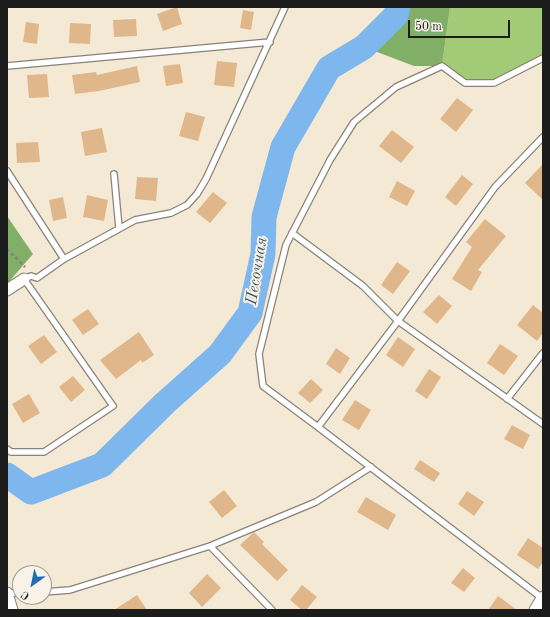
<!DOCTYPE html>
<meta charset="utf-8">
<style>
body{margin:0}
#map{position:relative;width:550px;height:617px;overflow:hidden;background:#f4e9d4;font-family:"Old Standard TT",serif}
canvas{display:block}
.frame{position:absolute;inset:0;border:8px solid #1c1c1c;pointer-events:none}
.north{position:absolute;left:12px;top:565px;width:40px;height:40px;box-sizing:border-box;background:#f7f3e8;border:1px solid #9f9d96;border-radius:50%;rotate:213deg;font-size:11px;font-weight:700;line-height:16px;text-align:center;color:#1c1c1c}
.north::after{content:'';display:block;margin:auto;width:14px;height:18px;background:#1f6fb2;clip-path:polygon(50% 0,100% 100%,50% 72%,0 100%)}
.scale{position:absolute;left:408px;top:20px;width:102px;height:18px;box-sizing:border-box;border:2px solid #1c1c1c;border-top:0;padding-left:5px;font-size:12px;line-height:14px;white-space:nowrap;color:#1c1c1c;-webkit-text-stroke:3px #f7f3e8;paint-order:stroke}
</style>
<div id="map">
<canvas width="550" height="617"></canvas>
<div class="frame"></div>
<div class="north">С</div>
<div class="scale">50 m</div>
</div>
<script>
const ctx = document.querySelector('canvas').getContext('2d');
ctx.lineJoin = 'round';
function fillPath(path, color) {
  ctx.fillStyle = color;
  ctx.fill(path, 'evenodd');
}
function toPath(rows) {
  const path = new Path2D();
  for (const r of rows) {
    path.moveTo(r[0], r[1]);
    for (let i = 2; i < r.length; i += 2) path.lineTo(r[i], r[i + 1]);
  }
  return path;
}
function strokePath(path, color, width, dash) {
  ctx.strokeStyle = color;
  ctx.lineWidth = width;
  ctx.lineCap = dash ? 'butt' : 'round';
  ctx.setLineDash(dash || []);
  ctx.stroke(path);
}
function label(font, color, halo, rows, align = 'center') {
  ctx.font = font + ' "Old Standard TT",serif';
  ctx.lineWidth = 4;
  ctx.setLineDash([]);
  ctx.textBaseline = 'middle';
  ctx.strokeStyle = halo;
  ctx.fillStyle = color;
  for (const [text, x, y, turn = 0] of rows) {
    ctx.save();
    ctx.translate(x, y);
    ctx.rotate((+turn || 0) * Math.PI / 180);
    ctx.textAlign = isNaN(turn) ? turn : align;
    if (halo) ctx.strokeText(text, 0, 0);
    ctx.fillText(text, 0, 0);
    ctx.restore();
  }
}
const green = toPath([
 [450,7,543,7,543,58,494,83,465,83,442,66]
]);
const forest = toPath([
 [398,7,450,7,442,66,414,66,364,47,396,15],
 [7,216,33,254,7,284]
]);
const river = toPath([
 [7,475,31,492,102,465,165,403,220,354,250,313,263,254,264,217,283,147,329,68,364,47,396,15,398,7]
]);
const building = toPath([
 [177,7,182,24,163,31,157,14],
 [243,10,254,12,251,30,240,28],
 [136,19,137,36,114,37,113,20],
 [26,22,39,24,37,44,23,42],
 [70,23,91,24,90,44,69,43],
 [217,61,237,63,234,87,214,85],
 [180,64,183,83,166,86,163,66],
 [137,66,140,82,99,91,75,94,72,75,96,72,97,75],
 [47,74,49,97,29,98,27,75],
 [457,98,473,110,456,132,440,119],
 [186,112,205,117,198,141,179,136],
 [102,128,107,152,85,156,81,132],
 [392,130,414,147,401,163,379,146],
 [38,142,40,162,17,163,16,143],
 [543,164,543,200,525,183],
 [462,175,473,184,456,206,445,197],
 [137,177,158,178,156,201,135,199],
 [397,181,415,191,407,206,389,197],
 [213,192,227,203,210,223,196,212],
 [87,195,108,200,104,221,83,217],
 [63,197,67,218,53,221,49,200],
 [485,219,506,236,478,270,482,272,471,291,452,279,472,247,466,242],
 [397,262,410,271,393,294,381,285],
 [439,295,452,306,437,324,423,312],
 [533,305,543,313,543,333,537,341,517,325],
 [88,309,99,324,83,335,72,320],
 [139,332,154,355,142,363,141,360,116,379,100,360],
 [44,335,57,352,41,364,28,346],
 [398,337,415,349,403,367,386,355],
 [500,344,518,356,504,375,487,363],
 [336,348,350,358,340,374,326,364],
 [429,369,441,377,427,399,415,391],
 [73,376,85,390,71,402,59,387],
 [311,379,323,390,310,403,298,393],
 [29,394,40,413,23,423,12,404],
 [355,400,371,410,359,430,342,420],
 [512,425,530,435,523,449,504,439],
 [420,460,440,473,434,482,414,469],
 [224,490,237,506,222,518,209,502],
 [467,491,484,502,474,516,458,504],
 [366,497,396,515,388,530,357,512],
 [254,532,264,542,262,544,288,570,277,581,240,545],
 [528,538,543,548,543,562,538,569,517,555],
 [463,568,475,578,464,592,451,583],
 [207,574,221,588,202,607,189,593],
 [302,585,317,597,306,610,302,610,290,600],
 [137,595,147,610,114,610],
 [498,596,517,610,488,610]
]);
const path = toPath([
 [7,249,25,267]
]);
const service = toPath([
 [7,66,270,42],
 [7,171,64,259],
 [114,174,119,228],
 [292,233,363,286,398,321,543,424],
 [507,399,543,353],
 [318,427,263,386,259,354,286,245,330,160,354,122,396,87,442,66,465,83,494,83,543,58],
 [7,449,11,452,44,452,113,406,24,279,31,276,37,278,64,259,135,220,171,213,187,205,197,194,206,179,285,7],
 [44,592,70,590,210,546],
 [7,593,20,593],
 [542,598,318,427,398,321,495,187,543,137],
 [272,610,210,546,316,502,371,467]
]);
const minor = toPath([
 [7,290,24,279],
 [7,593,12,610],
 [535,610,543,597]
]);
const waterNames = [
 ["Песочная",257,271,-81]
];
fillPath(green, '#a3cb77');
fillPath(forest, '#82af68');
strokePath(river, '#7eb7ee', 25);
fillPath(building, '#e0b78a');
strokePath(service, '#888278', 8);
strokePath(minor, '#888278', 13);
strokePath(path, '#888278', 2.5, [3, 3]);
strokePath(service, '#fff', 5.5);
strokePath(minor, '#fff', 11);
label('italic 16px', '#3e5266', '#f7f3e8', waterNames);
</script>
